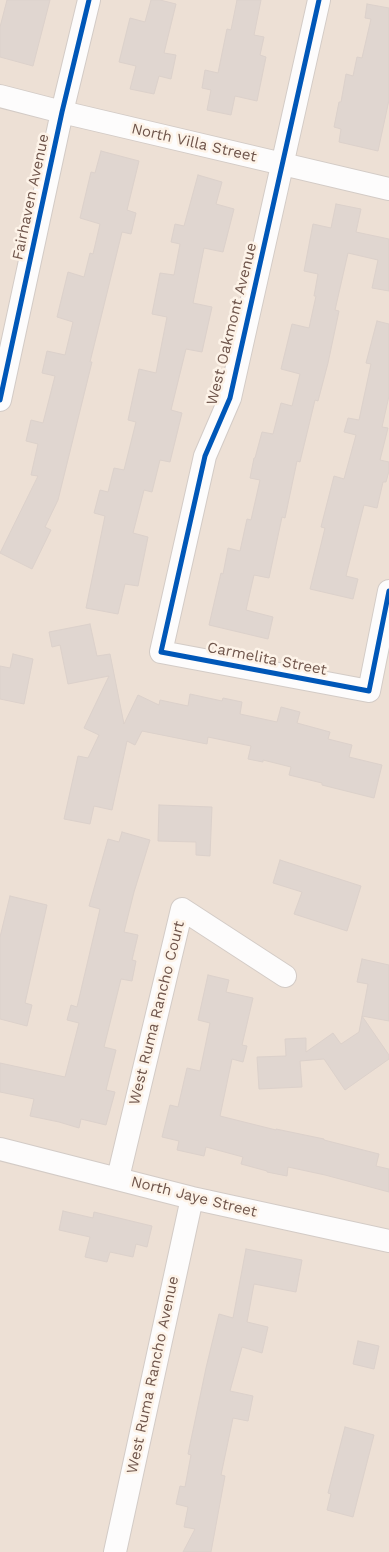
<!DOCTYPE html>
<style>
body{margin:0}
canvas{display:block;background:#f4eee8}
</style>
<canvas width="389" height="1552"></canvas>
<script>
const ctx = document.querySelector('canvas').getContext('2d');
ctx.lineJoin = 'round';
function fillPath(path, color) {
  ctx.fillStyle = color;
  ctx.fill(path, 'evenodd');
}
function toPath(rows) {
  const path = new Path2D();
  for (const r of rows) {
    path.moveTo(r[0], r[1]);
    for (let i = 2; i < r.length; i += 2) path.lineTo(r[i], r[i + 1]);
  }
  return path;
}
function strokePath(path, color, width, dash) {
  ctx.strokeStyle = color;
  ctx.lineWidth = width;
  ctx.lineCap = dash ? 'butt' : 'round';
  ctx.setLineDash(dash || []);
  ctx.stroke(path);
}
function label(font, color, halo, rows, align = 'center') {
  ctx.font = font + ' "Work Sans",sans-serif';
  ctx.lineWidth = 5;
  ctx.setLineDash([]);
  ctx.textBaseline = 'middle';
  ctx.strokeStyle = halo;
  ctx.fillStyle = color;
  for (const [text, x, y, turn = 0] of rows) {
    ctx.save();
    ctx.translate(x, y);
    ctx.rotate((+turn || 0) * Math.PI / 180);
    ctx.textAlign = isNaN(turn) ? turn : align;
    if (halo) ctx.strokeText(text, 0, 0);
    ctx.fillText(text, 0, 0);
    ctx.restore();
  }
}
const residential = toPath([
 [0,0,389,0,389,1552,0,1552]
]);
const building = toPath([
 [7,0,50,0,33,66,0,57,0,27,7,0],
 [151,0,160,0,176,4,164,53,176,55,171,79,159,76,154,94,130,89,136,66,119,62,130,18,145,22,151,0],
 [237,0,261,0,254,35,264,37,260,55,266,57,257,101,235,96,231,115,207,110,211,90,202,88,205,70,218,73,227,29,231,30,237,0],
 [367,4,389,8,389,100,378,151,339,142,341,129,334,127,339,102,341,102,346,74,353,76,357,57,362,58,371,19,365,18,367,4],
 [101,151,139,161,127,210,136,213,131,234,122,232,90,362,92,362,58,500,45,527,51,530,32,569,0,553,38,476,31,475,38,444,26,441,31,420,43,423,55,376,42,373,47,351,65,355,73,322,57,317,68,272,84,277,90,253,93,254,100,224,80,218,91,172,95,173,101,151],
 [198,175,222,182,216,204,234,209,223,252,204,248,193,303,212,307,202,352,186,349,171,410,182,413,170,462,160,460,152,492,144,490,133,533,148,537,138,586,125,584,118,614,86,608,105,516,94,513,100,490,108,492,114,468,124,470,136,422,128,420,139,369,156,373,167,317,152,314,160,273,174,275,180,244,171,242,175,224,184,226,198,175],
 [336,204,361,209,356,232,389,239,389,291,372,288,378,260,348,253,335,310,339,311,328,363,318,401,315,400,300,462,297,461,285,518,282,517,269,578,254,575,246,610,273,617,268,639,209,625,221,573,223,574,228,548,240,551,247,519,251,520,260,480,250,478,254,458,255,458,262,432,273,434,281,403,292,406,300,374,281,369,292,324,309,328,316,296,314,296,318,274,304,271,313,224,331,228,336,204],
 [377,321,389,324,389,396,382,427,388,428,380,460,389,462,389,471,386,482,383,482,377,508,364,505,346,576,358,579,353,599,310,589,325,528,321,527,334,476,344,479,356,435,344,432,348,418,359,420,371,364,366,363,377,321],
 [90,624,97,656,110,654,124,724,138,695,159,705,160,700,188,706,190,694,222,701,223,698,242,702,240,714,277,722,281,707,300,712,297,723,330,732,328,739,352,745,349,757,382,765,374,798,322,785,322,783,289,775,291,767,263,760,263,762,248,759,251,746,208,737,207,744,142,731,135,745,127,741,112,810,94,806,90,824,64,819,78,756,88,758,99,735,84,728,109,676,68,684,60,645,52,647,49,632,90,624],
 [13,654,33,659,24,704,0,699,0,666,10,668,13,654],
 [159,805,212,807,210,856,196,855,196,842,158,841,159,805],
 [122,832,150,840,134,892,124,932,138,935,132,960,136,961,132,981,121,979,104,1047,116,1050,106,1090,115,1092,106,1125,81,1119,79,1128,59,1122,30,1116,34,1099,0,1092,0,1063,65,1077,79,1023,67,1020,71,1005,77,1007,100,909,89,906,108,839,119,842,122,832],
 [280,860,361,886,347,931,294,914,302,892,273,883,280,860],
 [10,896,47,905,25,1003,32,1005,27,1026,0,1019,0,937,10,896],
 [362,959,389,965,389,1021,362,1016,389,1055,389,1059,345,1090,324,1059,300,1061,302,1087,259,1089,257,1057,286,1056,285,1039,306,1038,306,1052,333,1033,341,1044,359,1032,368,984,357,982,362,959],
 [208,975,229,980,226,992,253,998,242,1045,247,1046,243,1062,232,1059,220,1116,276,1130,276,1129,324,1139,324,1140,379,1154,376,1166,389,1169,389,1192,325,1175,288,1167,287,1176,267,1172,267,1171,241,1164,243,1157,206,1147,204,1156,177,1150,179,1141,162,1137,170,1105,178,1107,187,1068,200,1071,210,1023,198,1020,208,975],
 [63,1211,93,1218,94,1212,152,1226,147,1247,136,1244,133,1257,110,1252,107,1262,85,1257,90,1237,59,1230,63,1211],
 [246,1249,302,1260,296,1292,254,1284,247,1322,268,1327,262,1353,242,1347,230,1391,253,1396,248,1421,233,1418,221,1475,225,1476,211,1552,183,1552,195,1529,184,1527,188,1507,176,1504,180,1486,185,1487,191,1455,188,1454,206,1368,219,1314,233,1318,246,1249],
 [358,1341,379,1346,374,1369,353,1364,358,1341],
 [345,1427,374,1435,353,1517,327,1510,331,1494,328,1493,345,1427]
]);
const minor = toPath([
 [319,0,230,398,205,456,161,652,369,691,389,591],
 [0,96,62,112,389,189],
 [0,400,62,112,89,0],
 [0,1149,192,1198,389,1241],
 [118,1178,182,909,285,976],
 [115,1552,192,1198]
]);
const cycleway = toPath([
 [319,0,230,398,205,456,161,652,369,691,389,591],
 [0,400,62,112,89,0]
]);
const streetNames = [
 ["North Villa Street",194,143,13],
 ["Fairhaven Avenue",31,197,-78],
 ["West Oakmont Avenue",232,324,-76],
 ["Carmelita Street",267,659,11],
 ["West Ruma Rancho Court",157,1013,-76],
 ["North Jaye Street",194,1197,14],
 ["West Ruma Rancho Avenue",153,1375,-78]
];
fillPath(residential, '#ede0d5');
fillPath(building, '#e0d6d0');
strokePath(building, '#dcd1cb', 1);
strokePath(minor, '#d3cbc6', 24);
strokePath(minor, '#fdfcfc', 22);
strokePath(cycleway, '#0057b8', 5);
label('15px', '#6f554b', '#fdf3e8', streetNames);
</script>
